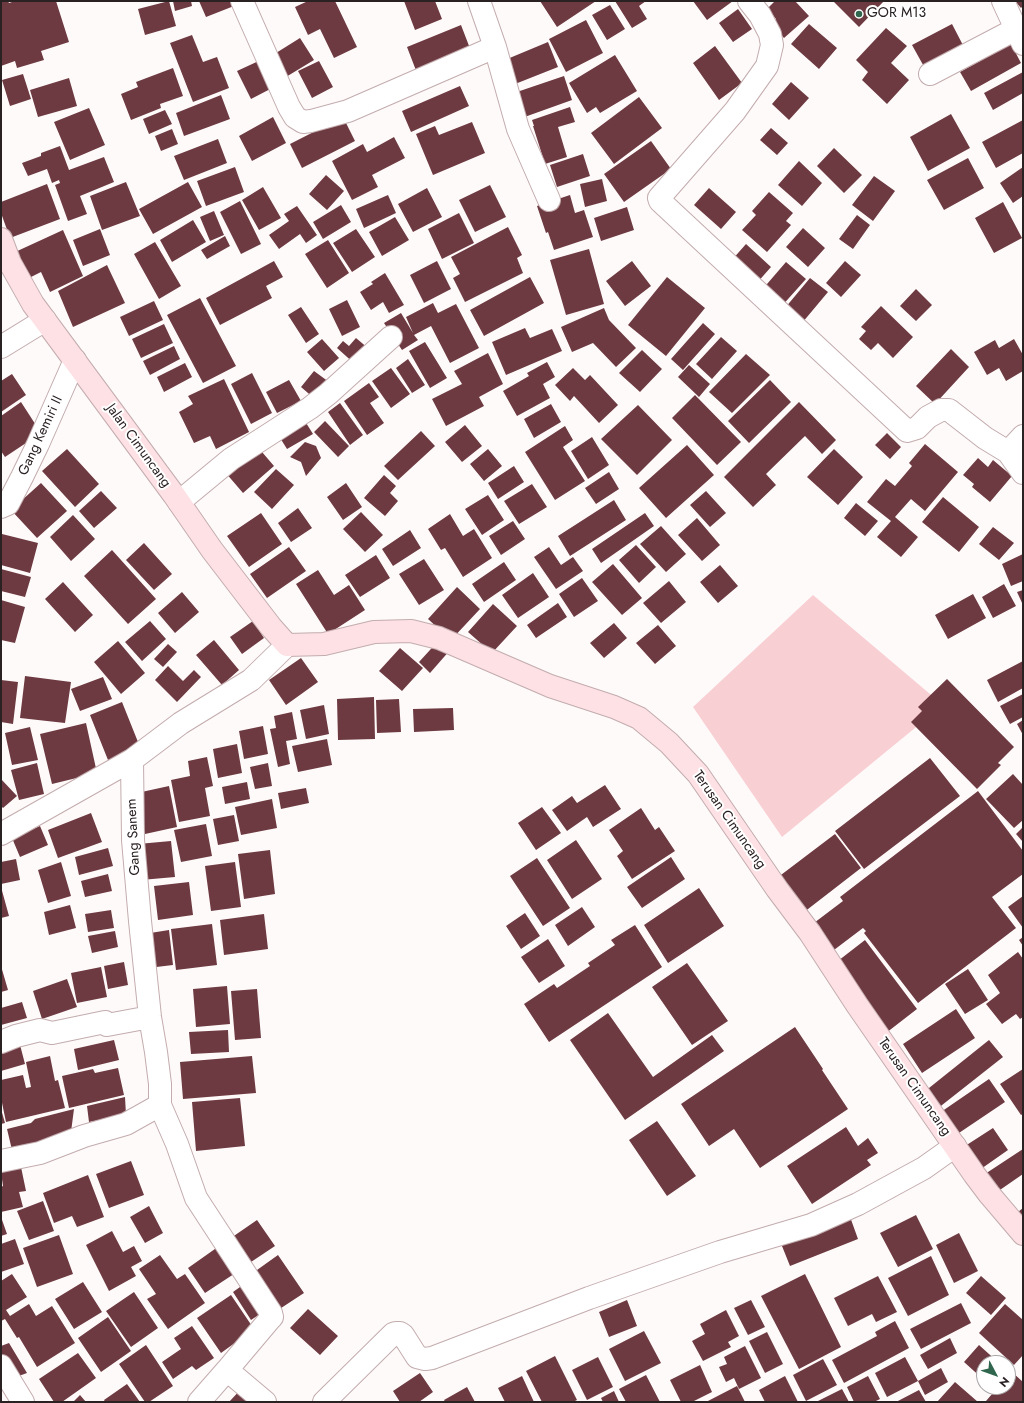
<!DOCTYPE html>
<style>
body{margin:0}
#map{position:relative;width:1024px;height:1403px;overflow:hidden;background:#fffafa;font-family:Jost,sans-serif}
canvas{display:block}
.frame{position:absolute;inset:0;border:2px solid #2a2122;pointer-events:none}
.north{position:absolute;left:976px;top:1355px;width:40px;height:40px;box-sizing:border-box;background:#fff;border:1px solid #aaa6a7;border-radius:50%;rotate:131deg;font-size:11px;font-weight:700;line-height:16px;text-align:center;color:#2a2122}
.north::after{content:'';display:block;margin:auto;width:14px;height:18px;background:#2f664d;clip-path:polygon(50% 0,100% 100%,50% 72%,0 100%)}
</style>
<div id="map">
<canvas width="1024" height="1403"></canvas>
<div class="frame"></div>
<div class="north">N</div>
</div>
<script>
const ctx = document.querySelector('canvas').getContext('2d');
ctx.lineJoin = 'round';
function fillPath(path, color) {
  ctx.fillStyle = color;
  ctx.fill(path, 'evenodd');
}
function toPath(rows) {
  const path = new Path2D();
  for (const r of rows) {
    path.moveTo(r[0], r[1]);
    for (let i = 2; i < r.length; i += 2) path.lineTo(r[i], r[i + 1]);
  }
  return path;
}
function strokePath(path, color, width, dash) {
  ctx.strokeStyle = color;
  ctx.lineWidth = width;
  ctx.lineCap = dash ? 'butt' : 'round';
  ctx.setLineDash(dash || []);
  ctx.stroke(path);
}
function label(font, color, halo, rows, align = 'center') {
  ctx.font = font + ' Jost,sans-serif';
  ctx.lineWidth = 4;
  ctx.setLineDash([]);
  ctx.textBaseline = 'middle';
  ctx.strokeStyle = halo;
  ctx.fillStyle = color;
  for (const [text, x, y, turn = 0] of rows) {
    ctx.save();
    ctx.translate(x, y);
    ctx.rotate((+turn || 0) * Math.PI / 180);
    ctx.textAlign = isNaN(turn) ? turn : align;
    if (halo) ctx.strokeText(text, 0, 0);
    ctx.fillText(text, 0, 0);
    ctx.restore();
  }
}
const green = toPath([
 [813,595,943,705,782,837,693,707]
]);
const building = toPath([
 [1,1,8,1,9,3,15,1,56,1,69,42,41,51,44,60,17,68,15,61,1,66],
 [169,1,176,26,145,35,138,9],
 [173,1,191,1,192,6,175,11],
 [199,1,232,1,234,6,206,17],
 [308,1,335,1,357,47,334,58,320,29,308,35,295,7],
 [404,1,435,1,442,19,415,30],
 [540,1,596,1,557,27],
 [615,1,646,1,639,6,647,19,632,28],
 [693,1,733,1,707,20],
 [775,1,795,1,809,16,784,38,771,24,776,19,767,9],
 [833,1,884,1,859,27],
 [1015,1,1023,1,1023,6,1021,8],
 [610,5,625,29,607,40,592,15],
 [738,9,752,29,733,42,719,23],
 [586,20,603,53,566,72,549,39],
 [809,24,837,48,819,69,791,44],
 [952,24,966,51,927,72,912,45],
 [461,25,471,51,417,73,407,47],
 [886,28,907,46,891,63,909,80,887,104,862,80,868,72,856,60],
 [192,35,203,62,217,57,229,88,193,102,170,43],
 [300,38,314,60,281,80,268,58],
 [548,42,558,67,510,86,500,62],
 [1011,44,1021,63,971,91,960,72],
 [715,46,742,83,719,100,693,63],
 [615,55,637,91,600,113,596,107,587,113,569,83],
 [263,59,276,86,251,99,237,71],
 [319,61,333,87,312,98,298,71],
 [173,68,183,96,160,104,161,108,131,120,121,94,138,87,136,82],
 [1023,72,1023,93,993,110,984,93],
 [23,74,31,99,10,106,2,80],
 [564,76,572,100,519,119,511,94],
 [69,78,77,106,38,117,30,90],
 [791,82,809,98,789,120,772,104],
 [460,86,469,106,411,132,402,111],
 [221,95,230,119,184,136,176,113],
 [639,97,662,128,614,164,591,133],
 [570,107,575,122,558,127,567,157,545,164,533,126,534,126,532,120],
 [89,108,105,145,70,160,54,122],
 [165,110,172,124,149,134,143,119],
 [951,114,970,148,928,171,910,137],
 [273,117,286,143,252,161,239,136],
 [343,117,355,141,302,168,290,144],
 [1023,120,1023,153,996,168,982,142],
 [472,122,485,153,433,175,416,134,435,126,439,135],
 [771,128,788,143,777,155,760,140],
 [172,129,178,144,161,151,155,136],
 [394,137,405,158,372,175,378,187,352,200,332,161,363,144,367,152],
 [218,139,227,163,184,180,174,156],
 [651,141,671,169,624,202,604,174],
 [60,146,69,170,104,157,114,182,80,196,87,214,68,221,55,185,60,183,59,180,52,183,47,169,28,176,22,163,41,156,41,153],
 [834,148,862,175,844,193,817,166],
 [583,154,590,176,557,187,550,165],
 [968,158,984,188,944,210,927,180],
 [799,161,822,183,802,206,778,185],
 [235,167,244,192,206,206,197,181],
 [1023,167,1023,196,1013,203,1000,183],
 [326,175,344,191,327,210,309,194],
 [874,176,895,191,873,221,852,205],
 [602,179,607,201,585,207,580,184],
 [126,182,140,216,102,230,90,196],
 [188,182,202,207,153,234,139,209],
 [47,184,60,219,10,238,1,213,1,202],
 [490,185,506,217,475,232,459,200],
 [263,187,281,218,259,230,242,200],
 [427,188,442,217,413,232,398,204],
 [709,188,736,212,721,229,694,205],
 [769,192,793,213,786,221,791,225,767,252,742,230,756,215,752,211],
 [388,195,396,213,364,228,356,209],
 [570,195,575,213,584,210,593,237,554,250,548,232,546,233,537,206],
 [240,201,261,244,241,254,220,212],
 [1003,202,1022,238,994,253,975,218],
 [341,205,351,222,323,239,313,222],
 [297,206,317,235,306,243,300,234,279,249,269,235,289,221,284,214],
 [627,207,634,230,601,241,594,218],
 [214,211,224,235,210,241,200,217],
 [459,213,474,243,442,259,428,229],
 [857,215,870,225,853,249,839,239],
 [395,217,409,240,382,256,369,232],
 [193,220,206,242,172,262,160,240],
 [508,227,522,255,517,258,523,273,465,302,453,278,460,274,451,257],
 [803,228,825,248,808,267,786,247],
 [100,229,110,255,83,266,73,240],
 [356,229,375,257,352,272,333,243],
 [63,230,83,276,50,292,41,272,25,280,13,253],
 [225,236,230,246,207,259,201,250],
 [328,240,349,273,327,288,305,254],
 [155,242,181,286,159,299,134,254],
 [746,244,771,267,756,284,731,261],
 [589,249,604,304,566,315,550,260],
 [274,261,283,277,266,286,272,298,220,325,206,298],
 [437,261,451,289,424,303,410,275],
 [632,261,651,286,625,306,606,281],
 [845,261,861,275,841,297,826,283],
 [786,262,806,279,780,308,761,291],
 [107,265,125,303,73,327,58,291],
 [385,273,404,305,389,313,383,302,371,310,360,292,373,284,371,282],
 [530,277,544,303,484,336,470,310],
 [667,277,705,308,666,356,628,325],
 [810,278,828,292,802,323,785,308],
 [916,289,932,305,916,321,900,306],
 [200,298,236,366,203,383,167,315],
 [347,300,360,327,342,336,329,309],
 [154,301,163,320,129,336,120,317],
 [433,303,438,313,456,304,479,348,450,363,431,326,414,335,418,340,402,350,384,323,401,313,413,333,406,317],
 [881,306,913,337,893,358,878,343,871,350,859,339,866,331,861,327],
 [301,307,319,334,306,343,288,315],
 [604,308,609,320,636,348,616,367,593,343,572,352,561,327],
 [703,323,715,334,683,370,671,359],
 [164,324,173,343,141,358,132,339],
 [525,328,530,338,552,329,562,351,506,375,492,342],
 [721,337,737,351,712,379,696,364],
 [356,338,369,349,356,365,337,348,343,341,349,346],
 [322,339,339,358,324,371,307,352],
 [1014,339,1023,355,1023,371,1006,381,999,368,987,375,974,352,995,340,999,348],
 [425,342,447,378,430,388,409,351],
 [174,346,180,359,150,375,143,361],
 [951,349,969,367,935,404,916,386],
 [642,350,662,369,640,392,619,373],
 [488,353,503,384,479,397,484,406,446,426,432,399,462,384,454,371],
 [746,354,770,375,732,413,709,392],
 [408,359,425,385,412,393,396,368],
 [547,362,555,377,543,384,550,398,517,416,503,391,529,376,527,373],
 [185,363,192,377,164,392,157,377],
 [689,365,710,384,699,397,678,377],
 [391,368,410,394,391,408,372,381],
 [573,368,585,380,590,375,618,405,599,423,574,396,570,401,555,385],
 [314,371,329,382,315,399,301,387],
 [252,373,272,413,251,424,231,384],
 [12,374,26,395,1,412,1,381],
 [224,379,249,432,216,449,210,436,194,443,179,412,193,404,188,396],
 [289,380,301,401,277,413,266,392],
 [770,380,791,402,749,443,728,421],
 [369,383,379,397,370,403,384,423,367,435,344,401],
 [695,395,741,442,717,465,672,418],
 [21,402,41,433,5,457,1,451,1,416],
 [799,402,836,440,822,454,805,436,766,474,776,485,753,507,724,477],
 [340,403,363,435,350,445,328,412],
 [551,404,561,422,534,438,524,419],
 [638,405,672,440,637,475,601,439],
 [303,418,313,434,287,449,277,433],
 [325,421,349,446,338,457,314,432],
 [465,425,482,446,462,462,445,442],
 [565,426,573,440,563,447,585,481,555,500,525,452],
 [421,431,435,446,398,480,384,466],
 [887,433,901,447,890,459,875,445],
 [592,437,609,465,588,479,571,451],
 [305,442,316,446,321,458,306,476,301,462,290,457],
 [925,444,958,472,925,511,911,499,895,517,918,537,901,557,877,537,891,521,867,502,886,479,895,486,912,466,909,463],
 [256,445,274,466,243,493,225,472],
 [687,445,714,475,666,518,639,488],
 [67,449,99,484,75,507,42,471],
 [488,449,502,466,484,481,470,464],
 [834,449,863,477,838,505,807,477],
 [978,458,988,467,993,460,1012,476,990,502,972,487,974,484,963,475],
 [514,466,524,482,498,499,488,483],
 [276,469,294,485,272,509,254,492],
 [609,472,619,489,596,504,585,488],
 [384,475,396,486,390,493,398,501,385,516,364,498],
 [41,483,67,511,37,538,11,510],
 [346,483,362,507,343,520,327,497],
 [532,484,547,507,519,524,504,501],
 [101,491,117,508,94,528,79,511],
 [706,491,726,513,710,527,690,505],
 [488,495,504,520,482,535,465,509],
 [943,497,979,527,959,552,922,522],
 [614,500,626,520,570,556,558,536],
 [856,503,878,521,865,536,844,518],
 [298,508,312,528,291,542,278,523],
 [361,512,383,535,365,552,343,529],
 [261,513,282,544,249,567,227,536],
 [645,513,654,526,601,563,592,549],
 [450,514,463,536,474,529,492,558,463,577,445,548,441,550,428,529],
 [73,515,95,539,71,561,50,537],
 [697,518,720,545,702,561,678,535],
 [513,521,525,539,501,555,489,536],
 [661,526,686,554,666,572,640,544],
 [993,527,1014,543,999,560,979,544],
 [410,530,421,548,393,566,382,549],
 [2,534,38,543,30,573,1,565],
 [144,543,172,574,154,590,126,560],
 [636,545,656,567,639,583,619,560],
 [289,547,306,571,267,598,250,574],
 [549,547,561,565,573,557,583,571,556,589,534,557],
 [112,550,156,599,128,624,84,576],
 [1023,554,1023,581,1011,586,1002,564],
 [376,555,390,578,360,597,345,575],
 [424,559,444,590,419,605,399,574],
 [504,562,516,580,484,602,472,584],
 [613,564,642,598,622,615,592,582],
 [720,565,738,586,718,603,700,582],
 [1,569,31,577,25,597,1,591],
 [318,570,334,595,349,585,365,610,328,634,296,584],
 [533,573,549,597,518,618,502,595],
 [582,578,598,601,574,617,559,594],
 [669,581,686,602,661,623,643,603],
 [63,582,93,615,75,632,45,599],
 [1004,584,1016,606,993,618,982,597],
 [457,587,480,609,451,640,428,619],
 [1023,590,1023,605,1017,592],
 [182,592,199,612,175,633,158,613],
 [973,594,986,618,948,639,935,615],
 [1,600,25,607,15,643,1,640],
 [558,603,567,617,536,638,527,625],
 [493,604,517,626,492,653,468,632],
 [150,621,166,639,142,661,125,642],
 [253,621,264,638,242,654,230,637],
 [614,623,627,638,604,658,590,643],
 [658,625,676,646,655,664,636,643],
 [440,639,451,649,430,673,419,662],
 [214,640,239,670,222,685,196,655],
 [118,641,145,673,121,694,94,662],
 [168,644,177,652,163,667,154,659],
 [400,648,423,668,402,691,379,671],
 [301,658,318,682,286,705,269,680],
 [1023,661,1023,688,998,702,987,680],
 [168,666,183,681,194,670,201,677,177,702,155,680],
 [25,676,71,682,65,723,20,718],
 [103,677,112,699,80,711,71,689],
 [947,679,1014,747,998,763,1001,765,977,789,911,722,922,711,918,707],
 [1,680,18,682,13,724,1,722],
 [1023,694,1023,717,1010,724,1000,706],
 [374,697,375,739,338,740,337,699],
 [399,699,401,732,377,733,376,700],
 [122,702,140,747,108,760,90,715],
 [324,705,329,734,306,739,300,710],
 [453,708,454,730,414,732,413,709],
 [292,712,297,739,286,741,290,764,278,767,270,729,276,728,274,716],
 [1023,720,1023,735,1017,724],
 [86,723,97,773,52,784,40,734],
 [263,726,268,754,244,759,239,731],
 [30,727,38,760,12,765,5,733],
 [327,739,332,765,298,772,292,746],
 [237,744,242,773,218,778,213,749],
 [207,757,213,786,205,788,210,816,179,822,171,780,190,776,188,761],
 [930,758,960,796,864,869,835,831],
 [37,763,44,794,19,800,11,770],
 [268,763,272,786,255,789,250,767],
 [1013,774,1023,785,1023,820,1014,828,986,799],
 [1,779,17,796,3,808,1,806],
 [247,782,250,799,225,804,222,787],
 [605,785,621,809,593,827,587,817,567,831,552,810,572,796,577,803],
 [169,786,177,827,145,834,137,793],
 [306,788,309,803,281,809,278,793],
 [978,791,1023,851,1023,874,992,897,1016,928,918,1003,864,933,866,931,863,928,830,953,810,926,843,901,840,897],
 [272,799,277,828,241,835,235,807],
 [542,807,561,833,536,850,518,823],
 [641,808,655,830,659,827,675,851,632,879,617,856,623,851,609,830],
 [91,813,102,842,58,858,48,830],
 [234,815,239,841,218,845,213,819],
 [206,824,212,856,181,862,174,830],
 [40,826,48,845,20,857,12,838],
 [1023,827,1023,842,1016,834],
 [835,834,861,868,799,916,773,881],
 [576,840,602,879,572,899,547,860],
 [171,841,175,877,141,880,138,844],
 [108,848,113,866,79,875,75,857],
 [270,850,275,894,244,899,238,854],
 [671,857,685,879,642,908,627,887],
 [537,858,570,908,543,926,510,876],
 [16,859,20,880,1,884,1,862],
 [61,862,71,896,48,903,38,870],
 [235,862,241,907,211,911,205,866],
 [108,874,112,891,85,897,81,881],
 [189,882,193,915,158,920,154,886],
 [1,887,9,916,1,918],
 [699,888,724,926,668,963,644,925],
 [1023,896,1023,928,1008,907],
 [70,905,76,928,49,935,44,912],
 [582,907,595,927,568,946,555,925],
 [111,910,114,928,88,932,85,914],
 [525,913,540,936,521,949,506,926],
 [264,914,268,949,224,955,220,920],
 [212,924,217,965,176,970,171,929],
 [635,925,662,967,549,1042,524,1004,554,984,557,988,590,966,588,963,615,945,611,940],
 [169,930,173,965,148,968,144,934],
 [115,931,118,947,92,953,88,936],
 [1023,937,1023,946,1019,940],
 [548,939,565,966,539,983,521,957],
 [865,940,917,1009,886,1033,834,964],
 [1018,952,1023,959,1023,1017,1020,1019,1016,1014,1002,1024,986,1004,1000,993,988,975],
 [124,962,128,985,108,989,104,966],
 [687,963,728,1021,692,1045,652,987],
 [1,966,8,990,1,992],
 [101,967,107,997,77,1003,71,973],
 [968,969,988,1000,965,1014,945,984],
 [67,979,77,1007,42,1019,33,991],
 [227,986,230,1024,196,1027,193,989],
 [257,989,261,1038,235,1040,231,991],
 [22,1002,27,1018,1,1025,1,1008],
 [956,1009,975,1038,922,1073,903,1044],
 [608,1013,653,1077,712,1035,724,1051,625,1120,570,1040],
 [795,1027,823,1069,822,1070,848,1109,760,1168,734,1129,709,1146,681,1104],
 [228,1030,229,1052,191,1054,189,1032],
 [114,1040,119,1060,78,1070,74,1049],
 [989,1040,1003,1057,937,1109,924,1092],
 [19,1041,25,1064,1,1071,1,1045],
 [50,1056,55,1081,58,1080,65,1108,6,1122,1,1098,1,1080,23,1075,26,1088,31,1087,26,1062],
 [252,1056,256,1093,183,1099,180,1062],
 [118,1068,124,1095,69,1108,62,1076,93,1069,95,1073],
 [1023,1069,1023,1114,1021,1115,1000,1084],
 [989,1079,1005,1102,953,1137,938,1114],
 [125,1097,126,1115,89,1122,87,1106],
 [240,1098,245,1146,196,1151,192,1102],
 [1,1109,5,1123,1,1124],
 [74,1109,71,1132,12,1150,7,1129,31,1123,35,1119],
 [657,1121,696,1176,667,1196,629,1140],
 [846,1127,858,1146,868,1138,878,1153,867,1160,871,1165,812,1204,787,1166],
 [993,1128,1008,1150,978,1171,962,1148],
 [1023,1149,1023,1174,997,1192,985,1174],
 [131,1161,144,1195,109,1208,96,1174],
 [21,1167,26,1191,19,1192,23,1207,1,1212,1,1187,3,1186,1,1172],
 [88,1175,104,1217,77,1227,72,1216,54,1223,43,1193],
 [43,1201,54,1231,29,1240,17,1211],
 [149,1206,163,1233,145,1243,130,1217],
 [1023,1208,1023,1219,1018,1212],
 [849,1214,858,1239,790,1266,780,1241],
 [916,1215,933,1249,898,1267,880,1233],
 [1,1217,7,1234,1,1236],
 [257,1220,275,1246,245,1266,228,1240],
 [112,1231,123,1252,134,1246,142,1261,131,1267,136,1276,109,1291,86,1245],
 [959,1233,978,1271,954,1283,936,1245],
 [59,1235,73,1274,37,1287,23,1248],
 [15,1239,24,1264,1,1272,1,1244],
 [222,1244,240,1270,205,1293,188,1268],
 [160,1255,177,1279,185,1274,205,1303,168,1329,147,1299,156,1294,139,1269],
 [278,1255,304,1293,275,1312,250,1275],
 [931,1256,949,1295,908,1316,888,1278],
 [12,1274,27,1297,6,1310,10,1316,29,1304,36,1316,52,1306,75,1343,37,1367,19,1337,17,1338,5,1319,1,1321,1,1281],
 [805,1274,841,1347,799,1369,761,1296],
 [878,1276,897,1312,876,1322,872,1314,848,1326,834,1298],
 [981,1276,1006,1298,991,1315,966,1293],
 [83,1282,102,1312,74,1329,55,1299],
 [247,1282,266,1310,251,1320,233,1292],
 [134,1292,158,1328,131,1347,106,1311],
 [231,1295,254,1329,221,1353,197,1318],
 [627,1300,637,1326,609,1337,599,1312],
 [751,1300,765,1327,748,1335,734,1308],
 [961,1303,971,1323,921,1349,910,1329],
 [1005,1304,1023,1320,1023,1355,1014,1365,979,1333],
 [308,1309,338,1336,320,1355,290,1328],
 [726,1310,739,1336,728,1342,731,1347,703,1361,692,1341,705,1334,700,1324],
 [108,1317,131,1351,101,1372,78,1338],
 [895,1321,909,1348,844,1383,832,1360,877,1336,875,1332],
 [192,1326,214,1358,196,1370,192,1366,173,1379,162,1362,181,1349,174,1338],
 [644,1331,661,1363,625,1381,609,1349],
 [767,1332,783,1364,765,1373,749,1341],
 [950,1338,957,1353,928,1369,920,1355],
 [9,1343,27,1373,16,1377,1,1355,1,1346],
 [146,1345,173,1386,149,1402,145,1402,119,1364],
 [979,1345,999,1363,984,1363,984,1380,964,1362],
 [745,1346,761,1378,739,1389,734,1378,726,1382,719,1367,727,1364,724,1357],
 [78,1353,96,1378,62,1402,54,1402,39,1379],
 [555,1356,577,1400,573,1402,542,1402,526,1371],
 [598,1357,613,1387,587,1400,572,1370],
 [905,1357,918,1381,887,1397,875,1373],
 [823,1359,837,1385,806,1401,793,1375],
 [700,1365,712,1392,692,1402,681,1402,670,1380],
 [941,1368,948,1382,925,1395,918,1381],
 [1012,1372,1023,1382,1023,1402,987,1402,986,1401,998,1387,1008,1387,1008,1376],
 [420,1373,433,1392,419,1402,400,1402,393,1391],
 [646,1375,660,1402,626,1402,619,1389],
 [522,1376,534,1402,505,1402,498,1388],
 [785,1376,798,1402,765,1402,759,1390],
 [868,1376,880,1399,874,1402,854,1402,847,1387],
 [955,1382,978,1402,937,1402],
 [127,1384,140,1402,105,1402,104,1400],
 [737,1386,745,1402,706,1402],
 [467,1387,475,1402,445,1402,444,1400],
 [242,1388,258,1402,229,1402],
 [842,1389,849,1402,816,1402],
 [919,1390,926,1402,896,1402],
 [614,1391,619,1402,603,1402,601,1398],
 [80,1395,86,1402,73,1402]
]);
const street = toPath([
 [242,1,289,107,295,117,303,122,311,121,348,111,495,47],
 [479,1,495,47,518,129,549,200],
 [749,1,760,15,770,34,772,45,767,66,735,111,659,198,660,201,907,431,917,428,928,417,941,410,949,410,985,438,1008,452],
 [1003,1,1023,44],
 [930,74,1016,29],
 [1,347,45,320],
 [1023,436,1008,452,1023,473],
 [179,502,231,459,310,408,328,394,391,337],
 [1,507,8,504,22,477,38,444,75,360],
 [1,834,132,760],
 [1,1042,16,1036,40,1030,52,1033,105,1022,107,1025,150,1017],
 [1,1161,40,1153,84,1136,126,1124,160,1105],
 [1,1366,23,1402],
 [199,1402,227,1370],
 [265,1402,227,1370,270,1319,272,1317,271,1313,196,1198,177,1144,160,1105,160,1084,156,1052,150,1017,140,921,133,840,132,760,181,723,251,680,287,645],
 [324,1402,393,1334,396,1333,400,1333,403,1335,417,1357,425,1359,432,1358,589,1298,720,1252,811,1225,858,1204,924,1168,955,1146]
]);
const secondary = toPath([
 [1,239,10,263,33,304,174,495,212,550,271,627,287,645,324,644,374,632,411,631,439,638,550,686,614,707,639,718,669,743,698,774,777,889,810,933,857,1005,974,1174,989,1194,1023,1234]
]);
const markers = [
 [859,14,4,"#2f664d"]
];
const poiNames = [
 ["GOR M13",867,14]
];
const streetNames = [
 ["Gang Kemiri II",41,436,-65],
 ["Jalan Cimuncang",138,446,54],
 ["Terusan Cimuncang",729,820,55],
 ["Gang Sanem",134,837,-93],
 ["Terusan Cimuncang",914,1087,55]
];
fillPath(green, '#f8cfd3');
fillPath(building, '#6d3a41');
strokePath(street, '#c3acae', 24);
strokePath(secondary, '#c3acae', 24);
strokePath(street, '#fff', 22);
strokePath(secondary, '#fde1e4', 22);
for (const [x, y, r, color] of markers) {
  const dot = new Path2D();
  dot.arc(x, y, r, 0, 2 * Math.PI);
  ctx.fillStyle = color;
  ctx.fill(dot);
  strokePath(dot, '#fff', 1.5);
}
label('14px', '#2a2122', '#fff', poiNames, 'left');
label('14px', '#2a2122', '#fff', streetNames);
</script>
